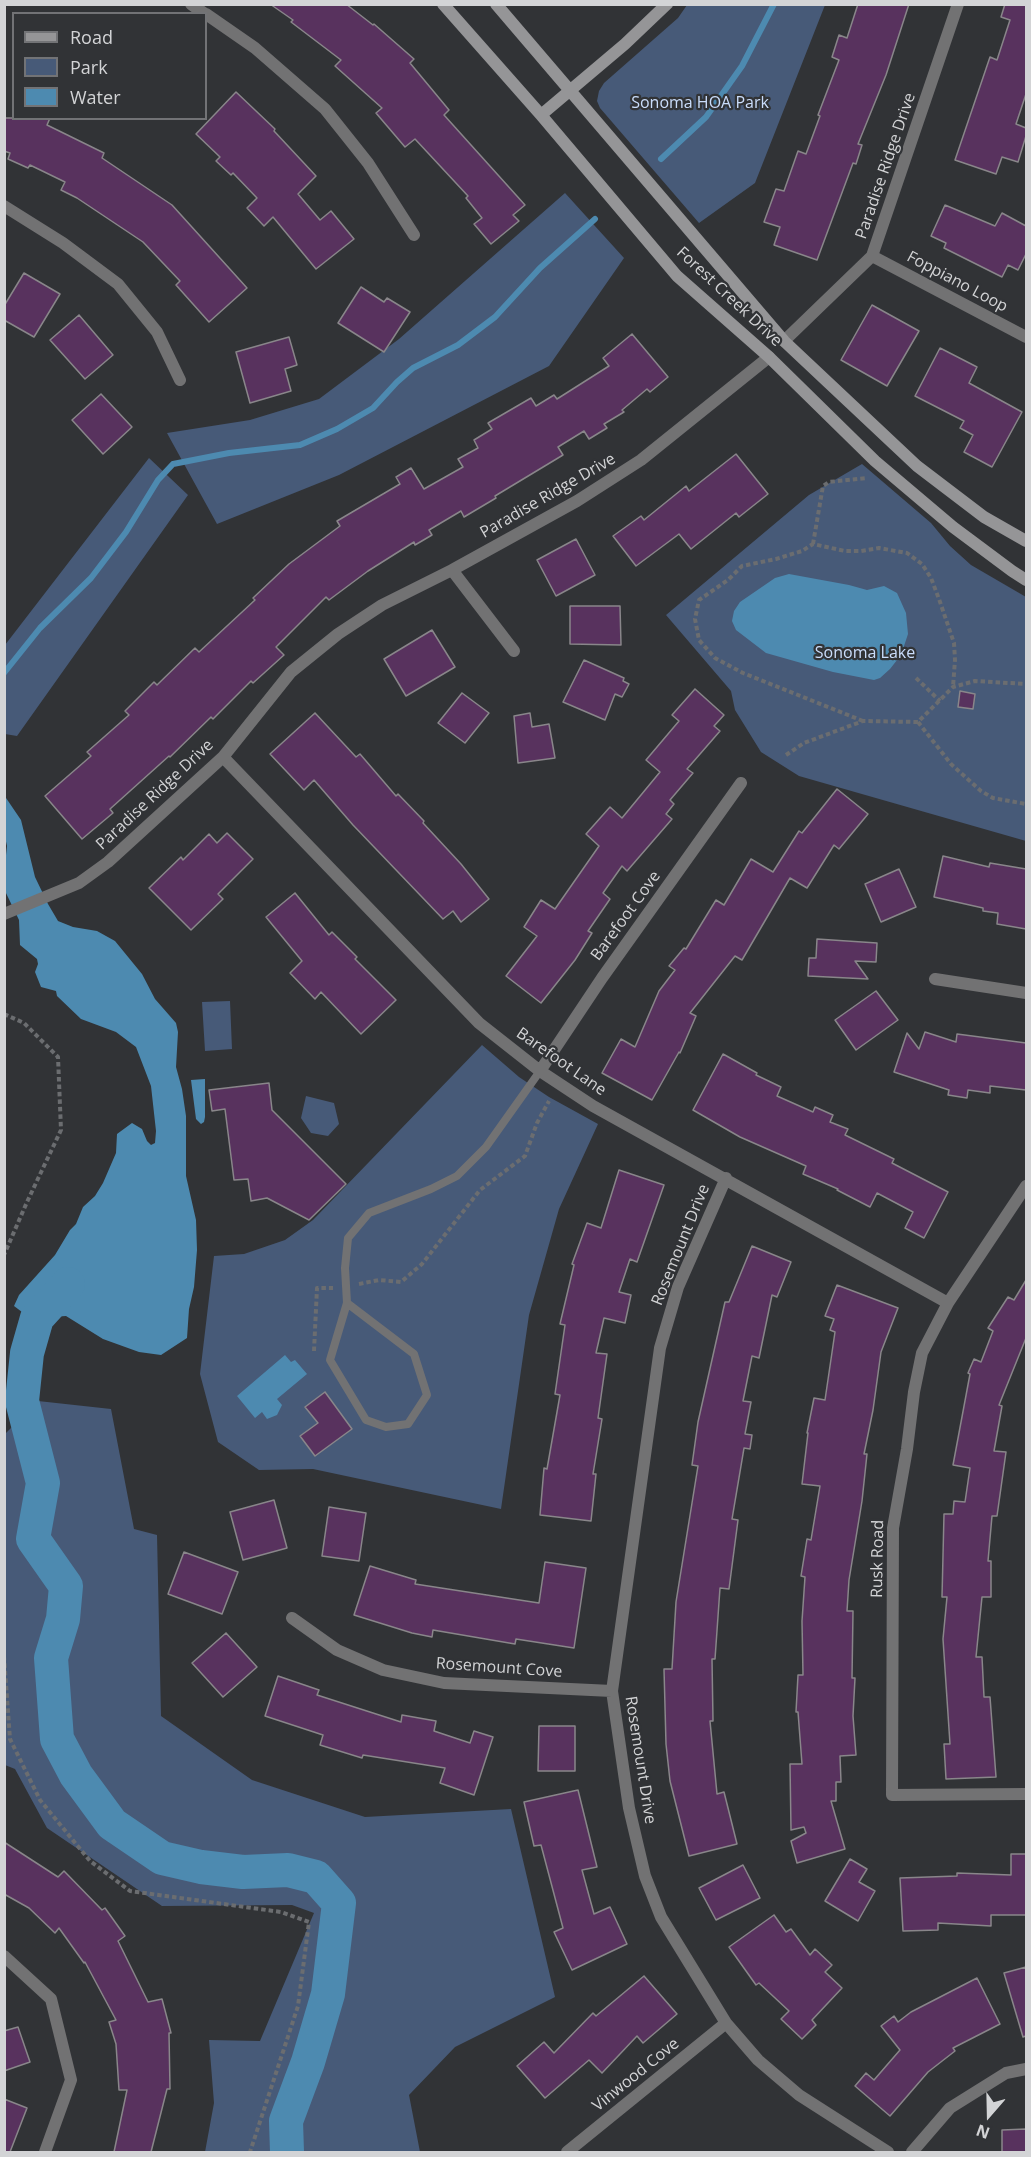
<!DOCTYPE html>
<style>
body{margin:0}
#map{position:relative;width:1031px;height:2157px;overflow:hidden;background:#313336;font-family:"Open Sans",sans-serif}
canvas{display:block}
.frame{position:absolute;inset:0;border:6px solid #d3d4d6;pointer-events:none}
.legend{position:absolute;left:12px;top:12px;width:195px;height:108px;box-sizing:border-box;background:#313336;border:2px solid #727376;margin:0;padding:8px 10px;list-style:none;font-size:18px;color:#d3d4d6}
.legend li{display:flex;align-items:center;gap:12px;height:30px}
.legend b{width:30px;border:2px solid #727376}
.north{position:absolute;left:959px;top:2085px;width:60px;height:60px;-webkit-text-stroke:4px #313336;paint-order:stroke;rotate:200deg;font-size:16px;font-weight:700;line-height:24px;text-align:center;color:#d3d4d6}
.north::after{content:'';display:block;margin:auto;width:21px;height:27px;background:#d3d4d6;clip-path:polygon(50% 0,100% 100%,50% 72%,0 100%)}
</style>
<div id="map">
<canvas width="1031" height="2157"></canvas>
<div class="frame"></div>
<ul class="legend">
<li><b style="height:8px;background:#959597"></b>Road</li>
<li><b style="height:16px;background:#475a78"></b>Park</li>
<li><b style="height:16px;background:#4d8ab0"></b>Water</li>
</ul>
<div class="north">N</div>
</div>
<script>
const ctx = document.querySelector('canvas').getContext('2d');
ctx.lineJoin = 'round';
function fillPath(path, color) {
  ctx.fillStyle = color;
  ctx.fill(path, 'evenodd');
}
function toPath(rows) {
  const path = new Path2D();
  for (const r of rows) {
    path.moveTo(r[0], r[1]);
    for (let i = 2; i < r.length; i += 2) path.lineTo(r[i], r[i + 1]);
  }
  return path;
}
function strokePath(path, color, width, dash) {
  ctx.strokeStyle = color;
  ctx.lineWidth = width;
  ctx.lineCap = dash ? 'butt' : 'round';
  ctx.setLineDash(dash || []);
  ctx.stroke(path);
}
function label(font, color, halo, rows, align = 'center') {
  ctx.font = font + ' "Open Sans",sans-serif';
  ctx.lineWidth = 4.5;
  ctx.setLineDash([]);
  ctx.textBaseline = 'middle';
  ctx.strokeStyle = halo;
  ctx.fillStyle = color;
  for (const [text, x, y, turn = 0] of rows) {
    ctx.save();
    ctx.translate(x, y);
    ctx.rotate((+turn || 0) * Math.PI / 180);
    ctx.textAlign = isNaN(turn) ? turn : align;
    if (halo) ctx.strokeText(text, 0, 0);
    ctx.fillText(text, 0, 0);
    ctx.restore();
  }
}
const green = toPath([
 [687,5,825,5,755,183,699,223,600,108,597,101,599,91,604,83,678,18],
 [565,193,624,258,549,366,339,475,217,524,167,433,250,420,319,399,399,339],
 [149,458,188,495,17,736,5,734,5,645],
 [862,464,931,523,950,546,971,565,1026,597,1026,841,799,776,761,752,735,710,731,691,666,615,809,495],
 [230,1001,232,1049,205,1051,202,1002],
 [482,1045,519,1077,549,1097,598,1124,559,1209,529,1315,501,1509,313,1469,259,1470,218,1442,200,1374,214,1256,244,1254,285,1240,313,1220],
 [306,1096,334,1103,339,1124,328,1136,311,1133,301,1118],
 [38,1401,111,1409,134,1529,157,1535,161,1716,252,1780,365,1817,511,1809,555,1997,455,2047,409,2095,420,2152,205,2152,214,2103,209,2040,260,2041,314,1913,292,1905,162,1906,47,1828,15,1769,5,1765,5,1434]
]);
const water = toPath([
 [789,574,849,585,867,590,884,586,897,593,906,613,908,634,901,655,890,669,880,678,874,680,833,672,766,653,736,630,732,621,734,611,740,602,775,578],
 [4,795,21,820,35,877,48,904,58,921,73,927,97,931,115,941,142,974,155,999,176,1023,178,1032,176,1067,182,1089,186,1116,186,1176,196,1220,197,1250,194,1287,189,1309,187,1338,161,1355,139,1352,103,1339,66,1316,37,1318,22,1312,14,1306,19,1295,55,1255,70,1230,76,1224,83,1207,95,1196,103,1183,116,1153,117,1134,132,1123,142,1129,147,1141,151,1145,155,1143,156,1131,151,1086,136,1047,116,1032,81,1019,57,996,56,991,41,987,35,972,38,964,37,959,20,945,19,920,5,891,5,864,7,846,5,837],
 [205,1079,205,1117,204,1122,201,1124,196,1119,191,1080],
 [285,1355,291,1362,295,1360,307,1374,277,1399,282,1405,277,1415,267,1419,262,1412,255,1418,237,1396]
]);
const stream = toPath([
 [661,159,706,117,742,66,774,4],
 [4,673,40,628,91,578,126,532,158,480,173,464,229,453,300,445,337,429,373,408,397,382,413,368,458,345,495,317,540,268,595,219]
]);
const river = toPath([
 [68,1284,37,1318,27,1353,22,1401,43,1483,33,1539,66,1586,63,1619,51,1658,57,1739,76,1775,112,1824,162,1858,201,1867,243,1872,288,1870,316,1877,339,1903,328,1994,308,2062,286,2121,287,2152]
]);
const building = toPath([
 [270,4,346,4,373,25,374,24,414,59,410,63,449,110,444,115,525,205,513,215,519,221,491,244,474,224,482,218,466,198,468,196,415,139,405,147,376,113,382,108,335,66,341,60,291,22,293,20,270,4],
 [858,4,909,4,886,75,858,144,862,145,856,164,853,163,817,260,774,245,780,227,764,222,776,189,784,191,798,151,806,154,820,116,818,115,839,60,832,57,839,35,847,38,858,4],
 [1005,4,1026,4,1026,94,1016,124,1026,128,1026,136,1018,162,1002,157,996,174,955,160,990,57,997,60,1010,20,1001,17,1005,4],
 [236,92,275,129,274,131,316,176,298,194,320,220,331,211,354,239,316,269,273,217,264,226,247,208,257,198,233,173,231,175,216,161,220,157,196,134,236,92],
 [4,118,50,118,47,125,104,153,102,158,172,205,247,288,209,322,176,285,180,281,143,242,77,198,61,190,65,182,30,165,28,168,8,159,10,153,4,151,4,118],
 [945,205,995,226,1002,213,1026,226,1026,254,1018,270,1008,265,1002,277,944,248,946,243,931,236,945,205],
 [24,273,60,294,34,337,4,320,4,306,24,273],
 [361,287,384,302,387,298,410,312,384,352,338,323,361,287],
 [872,305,919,331,887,386,841,360,872,305],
 [79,315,113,355,85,379,50,340,79,315],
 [632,334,668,377,650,392,647,389,622,410,624,412,604,424,607,428,589,439,584,431,558,447,563,455,495,496,496,498,464,517,461,511,429,530,432,535,415,545,414,542,368,571,329,600,326,597,276,647,284,655,253,683,251,681,213,719,211,717,170,757,169,756,110,809,113,813,82,839,45,796,91,756,87,752,129,715,125,711,154,682,157,685,195,648,199,652,255,600,253,598,289,564,340,526,337,521,400,484,396,477,411,468,424,489,463,467,458,459,478,448,474,440,492,429,488,423,531,398,536,406,554,395,557,399,609,366,603,358,632,334],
 [289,337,297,365,285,369,291,391,250,403,236,352,289,337],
 [940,348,977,367,969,383,1022,412,992,467,964,452,973,435,960,428,964,421,915,396,940,348],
 [101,394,132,427,103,454,72,420,101,394],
 [736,454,768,494,739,517,736,513,691,549,679,534,636,566,613,536,641,516,644,520,686,486,689,491,736,454],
 [576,539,595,575,556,596,537,560,576,539],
 [570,606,620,606,621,645,570,644,570,606],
 [432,630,455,667,406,696,384,659,432,630],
 [584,660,624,678,623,681,629,684,622,697,615,694,605,720,563,702,584,660],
 [695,689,724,715,714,726,720,731,687,769,693,773,670,800,674,804,666,814,672,819,627,871,622,866,603,893,610,899,588,931,592,933,575,960,541,1003,506,976,537,936,524,927,541,900,555,909,599,846,586,834,610,807,622,818,660,772,646,760,679,721,672,715,695,689],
 [960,691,975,694,973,709,958,707,960,691],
 [462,693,489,713,465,743,438,723,462,693],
 [315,713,356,757,360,754,396,796,398,794,424,821,423,823,461,864,489,899,461,922,453,911,443,919,353,825,314,780,304,790,270,754,315,713],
 [530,713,532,727,549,724,555,758,518,763,514,716,530,713],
 [837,789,868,814,839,849,834,845,807,888,790,878,742,960,735,956,690,1013,696,1016,680,1053,679,1052,652,1100,602,1073,621,1039,635,1047,659,991,675,970,669,966,684,948,686,949,716,900,724,905,751,859,773,872,799,831,802,833,837,789],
 [227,833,253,859,218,894,223,899,191,930,149,888,181,857,183,860,209,834,217,843,227,833],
 [943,856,989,867,990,863,1026,869,1026,929,997,924,998,913,983,911,983,908,934,897,943,856],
 [899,869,916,907,881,922,865,884,899,869],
 [295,893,329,935,332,932,357,957,355,959,396,1000,361,1034,321,992,315,999,290,973,302,961,266,917,295,893],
 [817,939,877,943,876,962,855,961,868,979,808,976,809,958,816,958,817,939],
 [876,991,898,1020,856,1050,835,1020,876,991],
 [925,1032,956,1042,957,1034,1026,1043,1026,1090,990,1086,990,1093,968,1090,967,1098,948,1095,949,1090,894,1072,907,1033,919,1049,925,1032],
 [723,1054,757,1073,756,1075,781,1087,777,1096,813,1112,815,1107,833,1115,830,1122,848,1129,845,1135,894,1159,892,1163,948,1192,924,1238,905,1228,913,1212,877,1193,870,1207,837,1190,838,1189,803,1174,806,1166,740,1137,693,1110,723,1054],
 [269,1083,272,1110,346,1184,309,1220,267,1198,251,1201,248,1179,234,1180,225,1109,212,1111,209,1090,269,1083],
 [619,1170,664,1185,637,1262,630,1259,619,1292,631,1295,625,1323,604,1318,596,1353,607,1354,598,1418,602,1419,593,1474,596,1474,591,1521,540,1515,544,1468,547,1469,560,1395,555,1394,565,1325,560,1324,574,1265,572,1264,587,1223,601,1228,619,1170],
 [752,1246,791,1262,777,1297,772,1295,759,1358,752,1356,743,1401,751,1402,745,1434,752,1435,750,1449,744,1448,732,1519,738,1520,729,1589,720,1588,715,1659,712,1659,713,1721,710,1721,717,1794,724,1792,737,1844,689,1856,670,1781,666,1744,664,1669,672,1669,676,1602,698,1466,692,1465,698,1422,725,1302,729,1302,752,1246],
 [1026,1280,1026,1338,999,1405,1002,1406,994,1451,1006,1452,997,1516,992,1516,988,1561,991,1561,991,1597,982,1597,976,1657,982,1657,984,1697,990,1697,996,1777,946,1779,944,1744,950,1744,943,1639,947,1597,942,1597,944,1514,953,1514,954,1501,965,1502,970,1468,953,1465,970,1374,968,1373,974,1359,981,1362,993,1331,988,1328,1008,1297,1014,1300,1026,1280],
 [837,1285,898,1308,881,1352,873,1410,864,1454,867,1454,862,1501,849,1580,847,1611,853,1611,852,1678,855,1678,853,1716,856,1755,840,1756,841,1782,836,1782,836,1801,831,1801,845,1849,797,1863,791,1841,806,1833,804,1827,791,1830,790,1764,802,1764,798,1712,796,1712,798,1675,803,1675,802,1621,805,1577,801,1576,807,1539,811,1540,820,1486,802,1484,808,1433,807,1433,814,1398,825,1400,835,1332,830,1330,834,1319,825,1316,837,1285],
 [325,1392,352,1429,315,1456,300,1436,318,1423,305,1407,325,1392],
 [274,1500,287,1548,243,1560,230,1512,274,1500],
 [329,1507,366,1513,359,1561,322,1556,329,1507],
 [184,1552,238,1572,222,1614,168,1594,184,1552],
 [545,1562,586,1568,574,1648,516,1639,515,1644,433,1630,432,1637,412,1633,354,1615,370,1566,416,1580,415,1584,539,1603,545,1562],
 [226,1633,257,1667,223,1697,192,1663,226,1633],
 [278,1676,319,1690,317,1695,401,1722,402,1715,436,1721,434,1731,470,1743,474,1731,493,1737,474,1795,440,1783,445,1768,363,1755,362,1758,320,1745,323,1735,265,1716,278,1676],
 [539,1726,575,1726,575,1771,538,1771,539,1726],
 [578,1790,597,1867,582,1870,594,1914,610,1907,627,1944,572,1970,554,1932,563,1928,541,1845,534,1846,524,1802,578,1790],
 [4,1842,58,1877,64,1871,102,1910,105,1908,125,1936,118,1941,148,2002,162,1999,171,2033,169,2033,170,2089,167,2089,151,2152,114,2152,127,2090,119,2090,116,2044,109,2022,116,2020,85,1962,84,1963,59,1928,55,1933,29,1908,4,1894,4,1842],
 [1011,1854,1026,1854,1026,1915,991,1915,991,1926,938,1923,938,1930,903,1931,900,1878,957,1876,957,1873,1011,1875,1011,1854],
 [850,1859,867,1869,859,1882,875,1891,858,1921,825,1901,850,1859],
 [743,1865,760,1898,716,1920,699,1888,743,1865],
 [774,1915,786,1932,791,1929,810,1955,815,1949,832,1965,825,1972,842,1988,812,2020,816,2025,802,2039,781,2019,789,2011,759,1983,756,1985,729,1947,774,1915],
 [1026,1967,1026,2036,1023,2037,1004,1973,1026,1967],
 [644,1976,677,2014,643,2043,637,2036,602,2073,589,2060,545,2098,517,2066,544,2042,554,2053,593,2013,596,2016,644,1976],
 [977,1978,1000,2024,953,2048,955,2051,928,2072,890,2116,855,2086,866,2073,874,2080,900,2050,881,2026,894,2016,898,2022,911,2012,977,1978],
 [18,2027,30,2062,4,2071,4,2031,18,2027],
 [4,2099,27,2108,10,2152,4,2152,4,2099],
 [1026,2129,1026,2152,1002,2152,1002,2130,1026,2129]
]);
const path = toPath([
 [813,544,823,486,829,482,867,478],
 [916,678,940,701],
 [863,721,743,673,715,658,699,640,695,619,699,600,728,580,742,566,776,559,802,551,813,544,845,551,861,551,879,548,907,553,922,564,931,578,939,599,954,643,955,660,953,687],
 [918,722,951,764,981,791,993,798,1026,804],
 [786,755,804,743,863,721,918,722,953,687,975,681,1026,684],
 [4,1014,24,1023,58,1057,61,1130,27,1202,4,1255],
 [359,1284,379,1280,401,1282,422,1264,480,1190,525,1156,537,1123,549,1101],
 [314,1351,317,1288,333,1288],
 [4,1656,10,1739,40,1800,90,1861,130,1891,281,1912,309,1922,298,2006,250,2152]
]);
const lane = toPath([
 [347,1303,414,1354,427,1395,408,1424,386,1427,366,1420,330,1360,347,1303,345,1268,348,1238,369,1213,431,1189,457,1176,486,1147,540,1071]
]);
const street = toPath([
 [191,4,205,14],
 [206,14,255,48,325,109,368,163,414,235],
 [4,206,63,243,118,284,157,332,180,380],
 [872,256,1026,337],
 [784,341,872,256,958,4],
 [452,570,514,651],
 [223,757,479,1023,540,1071,593,1106,948,1303],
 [4,914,79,883,108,862,223,757,291,672,338,634,382,605,452,570,577,501,641,460,769,357],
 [935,979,1026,993],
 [540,1071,602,978,741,783],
 [726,1178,678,1287,660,1348,612,1691,629,1808,645,1876,661,1917,726,2023,758,2060,799,2095,888,2152],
 [1026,1186,948,1303,922,1353,914,1392,907,1449,893,1528,892,1795,1026,1794],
 [292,1618,337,1650,383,1670,444,1683,612,1691],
 [4,1956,51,1999,71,2080,45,2152],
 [567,2152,726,2023],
 [912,2152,950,2108,1006,2073,1026,2069]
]);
const secondary = toPath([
 [443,4,541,115,677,276,769,357,875,461,953,527,1012,571,1026,580],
 [496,4,784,341,917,466,984,517,1026,541],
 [541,115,625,44,667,4]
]);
const parkNames = [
 ["Sonoma HOA Park",700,103],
 ["Sonoma Lake",865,653]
];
const streetNames = [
 ["Paradise Ridge Drive",886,166,-71],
 ["Foppiano Loop",957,282,28],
 ["Forest Creek Drive",729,297,43],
 ["Paradise Ridge Drive",548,496,-30],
 ["Paradise Ridge Drive",155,795,-43],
 ["Barefoot Cove",626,916,-54],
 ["Barefoot Lane",561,1062,35],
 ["Rosemount Drive",681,1245,-68],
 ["Rusk Road",878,1559,-89],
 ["Rosemount Cove",499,1668,4],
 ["Rosemount Drive",640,1760,81],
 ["Vinwood Cove",636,2075,-39]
];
fillPath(green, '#475a78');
fillPath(water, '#4d8ab0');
strokePath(stream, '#4d8ab0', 6);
strokePath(river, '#4d8ab0', 34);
fillPath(building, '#58325e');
strokePath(building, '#89868a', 1.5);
strokePath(path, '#6b6d70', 4, [4.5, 3]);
strokePath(lane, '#727273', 8);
strokePath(street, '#727273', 12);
strokePath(secondary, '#959597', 12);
label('16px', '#caddfb', '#313336', parkNames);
label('16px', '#d3d4d6', '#313336', streetNames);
</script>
